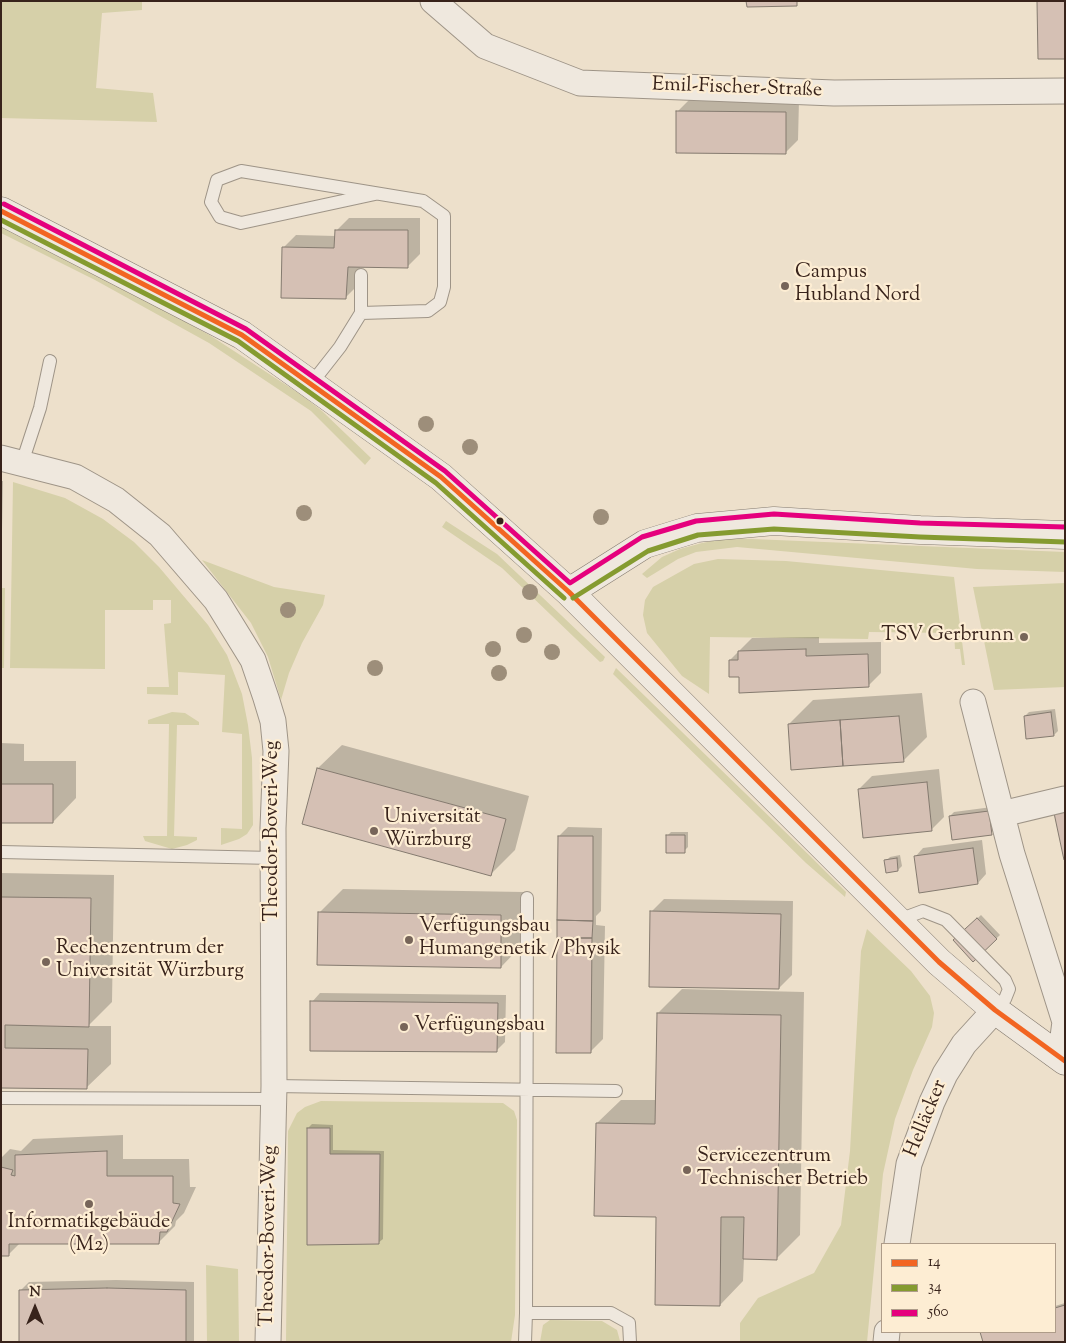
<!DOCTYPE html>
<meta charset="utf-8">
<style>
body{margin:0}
#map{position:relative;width:1066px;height:1343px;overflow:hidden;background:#ede0cb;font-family:"Sorts Mill Goudy",serif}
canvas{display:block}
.frame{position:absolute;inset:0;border:2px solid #38231b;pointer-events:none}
.legend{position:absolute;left:881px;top:1243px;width:175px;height:90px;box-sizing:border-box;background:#fdedd3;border:1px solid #ae9c89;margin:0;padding:6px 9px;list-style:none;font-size:15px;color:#38231b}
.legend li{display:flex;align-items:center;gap:10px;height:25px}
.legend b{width:25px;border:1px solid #ae9c89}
.north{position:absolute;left:10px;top:1283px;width:50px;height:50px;-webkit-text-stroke:4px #fdedd3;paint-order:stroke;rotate:0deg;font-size:14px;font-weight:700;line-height:20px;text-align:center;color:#38231b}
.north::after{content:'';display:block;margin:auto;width:18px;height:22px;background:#38231b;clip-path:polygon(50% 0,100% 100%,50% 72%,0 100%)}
</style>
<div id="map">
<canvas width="1066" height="1343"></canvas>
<div class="frame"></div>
<ul class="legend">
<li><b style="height:6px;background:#f26522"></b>14</li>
<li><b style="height:6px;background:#859b30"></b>34</li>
<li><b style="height:6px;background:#e5007d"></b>560</li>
</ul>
<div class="north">N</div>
</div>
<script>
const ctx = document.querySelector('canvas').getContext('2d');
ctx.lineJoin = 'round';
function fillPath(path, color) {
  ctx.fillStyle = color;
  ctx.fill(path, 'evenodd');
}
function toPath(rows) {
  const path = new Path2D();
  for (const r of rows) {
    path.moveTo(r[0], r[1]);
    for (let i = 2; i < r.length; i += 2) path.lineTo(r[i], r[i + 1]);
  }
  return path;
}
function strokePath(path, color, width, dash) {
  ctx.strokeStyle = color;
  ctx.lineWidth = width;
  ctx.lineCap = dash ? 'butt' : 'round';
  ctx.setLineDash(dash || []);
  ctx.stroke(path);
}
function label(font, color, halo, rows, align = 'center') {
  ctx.font = font + ' "Sorts Mill Goudy",serif';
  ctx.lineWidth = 4.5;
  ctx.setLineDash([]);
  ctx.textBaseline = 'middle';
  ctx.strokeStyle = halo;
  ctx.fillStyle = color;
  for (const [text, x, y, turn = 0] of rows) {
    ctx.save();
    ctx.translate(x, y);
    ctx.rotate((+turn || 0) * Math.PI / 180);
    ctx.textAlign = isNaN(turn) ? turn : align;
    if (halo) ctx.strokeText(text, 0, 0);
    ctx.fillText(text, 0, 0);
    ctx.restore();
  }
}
const green = toPath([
 [1,1,142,1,142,10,102,13,96,88,153,93,157,122,1,118],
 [1,226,99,273,211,336,303,396,322,411,371,458,365,465,311,411,209,343,95,280,1,233],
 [13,482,65,498,103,519,134,542,159,567,208,625,227,655,242,694,248,725,252,758,253,825,247,834,239,839,221,845,221,828,242,829,242,734,222,732,225,675,178,672,178,695,147,694,147,687,169,687,164,624,171,623,171,600,153,600,153,610,105,610,105,669,10,668],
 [446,521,497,554,605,657,603,661,600,662,502,568,442,527],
 [728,538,1065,552,1065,572,977,569,737,547,696,552,678,559,647,578,642,574,662,557,680,549,702,543],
 [718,559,786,561,954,577,965,665,962,665,960,649,955,649,954,633,869,632,868,639,710,637,709,694,682,676,647,633,643,615,645,600,653,587,694,564],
 [202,560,274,587,325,595,323,605,302,643,289,673,281,700,268,657,251,623],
 [1065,583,1065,687,994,690,973,587],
 [1,588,5,588,4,668,1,668],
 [616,668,809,855,846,892,845,897,806,863,613,674],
 [172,712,185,713,199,722,199,725,177,725,174,836,197,837,197,840,187,845,172,849,145,841,143,836,167,836,169,724,148,724,148,720],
 [867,929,911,971,930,996,934,1013,932,1027,913,1070,895,1119,883,1174,867,1342,740,1342,740,1323,758,1298,814,1273,841,1225,850,1151,861,951],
 [321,1101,503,1103,514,1111,517,1120,515,1315,511,1342,286,1342,288,1131,297,1113,305,1107],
 [206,1265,238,1269,239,1342,207,1342],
 [550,1320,602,1321,617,1330,620,1341,540,1342,543,1325]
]);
const shadow = toPath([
 [690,99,799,100,798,140,785,153,677,112],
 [349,218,420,218,420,254,407,267,360,266,359,284,346,297,283,248,296,235,336,236,336,231],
 [1,481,3,481,1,579],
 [819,637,819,643,881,642,881,673,868,686,740,676,730,660,752,638],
 [922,693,927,737,903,761,789,724,813,700],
 [1055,709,1058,731,1054,735,1025,716,1029,712],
 [1,743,24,744,24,761,76,761,76,798,53,822,1,822],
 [342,745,529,796,515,850,491,874,318,768],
 [939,769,944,817,931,830,859,789,872,776],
 [992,807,995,829,991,833,950,816,954,812],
 [568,827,602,828,601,911,596,916,596,925,605,926,603,1039,590,1052,559,836],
 [671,832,688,832,688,847,684,851,667,836],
 [982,840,986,874,978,883,915,857,923,848],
 [900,855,902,866,898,870,886,861,890,857],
 [1,873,114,875,112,1002,88,1026,111,1026,111,1064,87,1087,1,1087],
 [343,889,524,892,524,943,501,967,319,913],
 [664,899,793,901,792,975,779,988,651,912],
 [981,915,1000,935,974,960,955,940],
 [682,989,804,992,800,1235,777,1258,744,1258,743,1281,720,1305,657,1216,597,1123,621,1100,657,1100,658,1013],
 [320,993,506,995,505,1042,497,1050,312,1002],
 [312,1124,333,1125,333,1150,384,1151,383,1239,378,1243,308,1128],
 [123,1135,123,1159,189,1159,190,1187,196,1187,184,1213,176,1221,175,1226,158,1243,20,1243,9,1254,1,1254,1,1158,10,1149,21,1151,33,1139],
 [116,1280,194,1282,194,1342,20,1342,21,1290,29,1282],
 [1065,1303,1065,1342,985,1342,982,1332,1055,1332,1055,1306]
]);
const building = toPath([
 [746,1,797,1,797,6,747,7,746,1],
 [1037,1,1065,1,1065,59,1038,59,1037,1],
 [676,111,786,112,786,154,676,153,676,111],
 [335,230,408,230,408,268,348,267,346,299,281,298,282,247,334,248,335,230],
 [806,649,806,656,868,654,869,687,739,693,739,677,729,677,729,660,738,660,738,651,806,649],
 [1051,712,1054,736,1026,739,1024,716,1051,712],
 [899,716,904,762,843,766,840,720,899,716],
 [840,720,843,766,791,770,788,724,840,720],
 [1,767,1,784,53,784,53,823,1,823,1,767],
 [317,768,506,819,491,876,302,824,317,768],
 [927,782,932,831,863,838,858,789,927,782],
 [989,811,992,835,952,840,949,816,989,811],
 [1065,811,1065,860,1064,860,1054,813,1065,811],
 [666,835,685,835,685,853,666,853,666,835],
 [558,836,593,836,593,921,557,920,558,836],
 [973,848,978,884,919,893,914,856,973,848],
 [897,858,898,871,886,873,884,860,897,858],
 [1,897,91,898,89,1027,5,1025,5,1048,88,1049,87,1089,1,1088,1,897],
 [650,911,781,914,779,989,649,987,650,911],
 [318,912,501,915,501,968,317,965,318,912],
 [977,918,997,939,973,962,953,940,977,918],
 [557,920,593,921,592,938,557,938,557,920],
 [557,938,592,938,591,1053,556,1053,557,938],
 [310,1001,498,1003,497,1052,310,1051,310,1001],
 [657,1013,781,1015,777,1260,743,1259,744,1217,721,1217,720,1306,655,1305,656,1217,594,1216,596,1123,655,1124,657,1013],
 [307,1128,330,1128,330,1154,380,1154,379,1244,307,1245,307,1128],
 [107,1151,107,1176,173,1176,173,1203,180,1204,167,1232,160,1232,159,1244,9,1244,9,1256,1,1256,1,1167,13,1170,11,1175,15,1176,15,1155,107,1151],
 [107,1288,186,1290,186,1342,19,1342,19,1290,107,1288],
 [1065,1305,1065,1342,983,1342,980,1332,1055,1332,1055,1308,1065,1305]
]);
const lane = toPath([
 [361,313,428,311,440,302,444,287,444,216,423,201,241,171,217,180,211,202,220,217,241,223,375,194],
 [311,384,340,347,361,313,361,275],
 [22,463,40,408,50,361],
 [1,852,273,858],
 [527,898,526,1313,611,1313,629,1323,630,1342],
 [896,921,923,911,946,920,1005,980,1009,989,1005,999,995,1010],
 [274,1086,616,1091],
 [1,1098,273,1099],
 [525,1342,526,1313]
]);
const street = toPath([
 [433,1,485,46,580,83,834,93,1065,91],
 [1,458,75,477,116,500,160,535,216,600,253,660,266,698,273,721,276,751,273,828,274,1086,268,1342],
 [973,702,1012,854,1065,1022,1063,1037,1054,1054],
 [1002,814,1065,799],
 [897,1244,909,1164,932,1102,945,1074,964,1044,995,1010],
 [886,1342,887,1332]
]);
const secondary = toPath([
 [1,211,242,335,441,477,569,592,939,962,995,1010,1065,1061],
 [569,592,645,544,697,528,774,521,920,530,1065,535]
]);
const bus1 = toPath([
 [1,211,242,335,441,477,569,592,939,962,995,1010,1065,1061]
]);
const bus2 = toPath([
 [1,220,238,341,436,483,564,598],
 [573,598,648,551,698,535,774,529,920,537,1065,542]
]);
const bus3 = toPath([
 [4,204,246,329,445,471,570,583,642,537,696,521,774,514,920,523,1065,527]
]);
const trees = [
 [426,424],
 [470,447],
 [304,513],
 [601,517],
 [530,592],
 [288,610],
 [524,635],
 [493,649],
 [552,652],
 [375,668],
 [499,673]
];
const markers = [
 [785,286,5,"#776559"],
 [500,521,4.5,"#38231b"],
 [1024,637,5,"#776559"],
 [374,831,5,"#776559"],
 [409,940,5,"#776559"],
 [46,962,5,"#776559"],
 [404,1027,5,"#776559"],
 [687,1170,5,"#776559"],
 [89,1204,5,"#776559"]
];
const streetNames = [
 ["Emil-Fischer-Straße",737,89,2],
 ["Theodor-Boveri-Weg",274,831,-90],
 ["Helläcker",927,1119,-68],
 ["Theodor-Boveri-Weg",270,1236,-89]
];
const poiNames = [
 ["Campus",795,274],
 ["Hubland Nord",795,297],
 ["TSV Gerbrunn",1014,637,"right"],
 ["Universität",384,819],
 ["Würzburg",384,842],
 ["Verfügungsbau",419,928],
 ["Humangenetik / Physik",419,951],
 ["Rechenzentrum der",56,950],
 ["Universität Würzburg",56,973],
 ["Verfügungsbau",414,1027],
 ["Servicezentrum",697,1158],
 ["Technischer Betrieb",697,1181],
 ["Informatikgebäude",89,1224,"center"],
 ["(M2)",89,1247,"center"]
];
fillPath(green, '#d6d0a9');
fillPath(shadow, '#0003');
fillPath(building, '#d5c0b4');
strokePath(building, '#847a6f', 1);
strokePath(lane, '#9e9487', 14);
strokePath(street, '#9e9487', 27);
strokePath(secondary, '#847a6f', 29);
strokePath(lane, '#efe8de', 12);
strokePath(street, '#efe8de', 25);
strokePath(secondary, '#efe8de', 28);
strokePath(bus1, '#f26522', 5);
strokePath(bus2, '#859b30', 5);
strokePath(bus3, '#e5007d', 5);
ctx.fillStyle = '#9d8e7a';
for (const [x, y] of trees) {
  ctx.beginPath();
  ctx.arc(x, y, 8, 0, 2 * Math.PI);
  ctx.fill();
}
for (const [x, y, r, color] of markers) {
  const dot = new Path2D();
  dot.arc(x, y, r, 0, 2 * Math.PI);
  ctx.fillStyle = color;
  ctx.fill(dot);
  strokePath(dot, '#fdedd3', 2);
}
label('20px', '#38231b', '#fdedd3', streetNames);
label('20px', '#38231b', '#fdedd3', poiNames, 'left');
</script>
